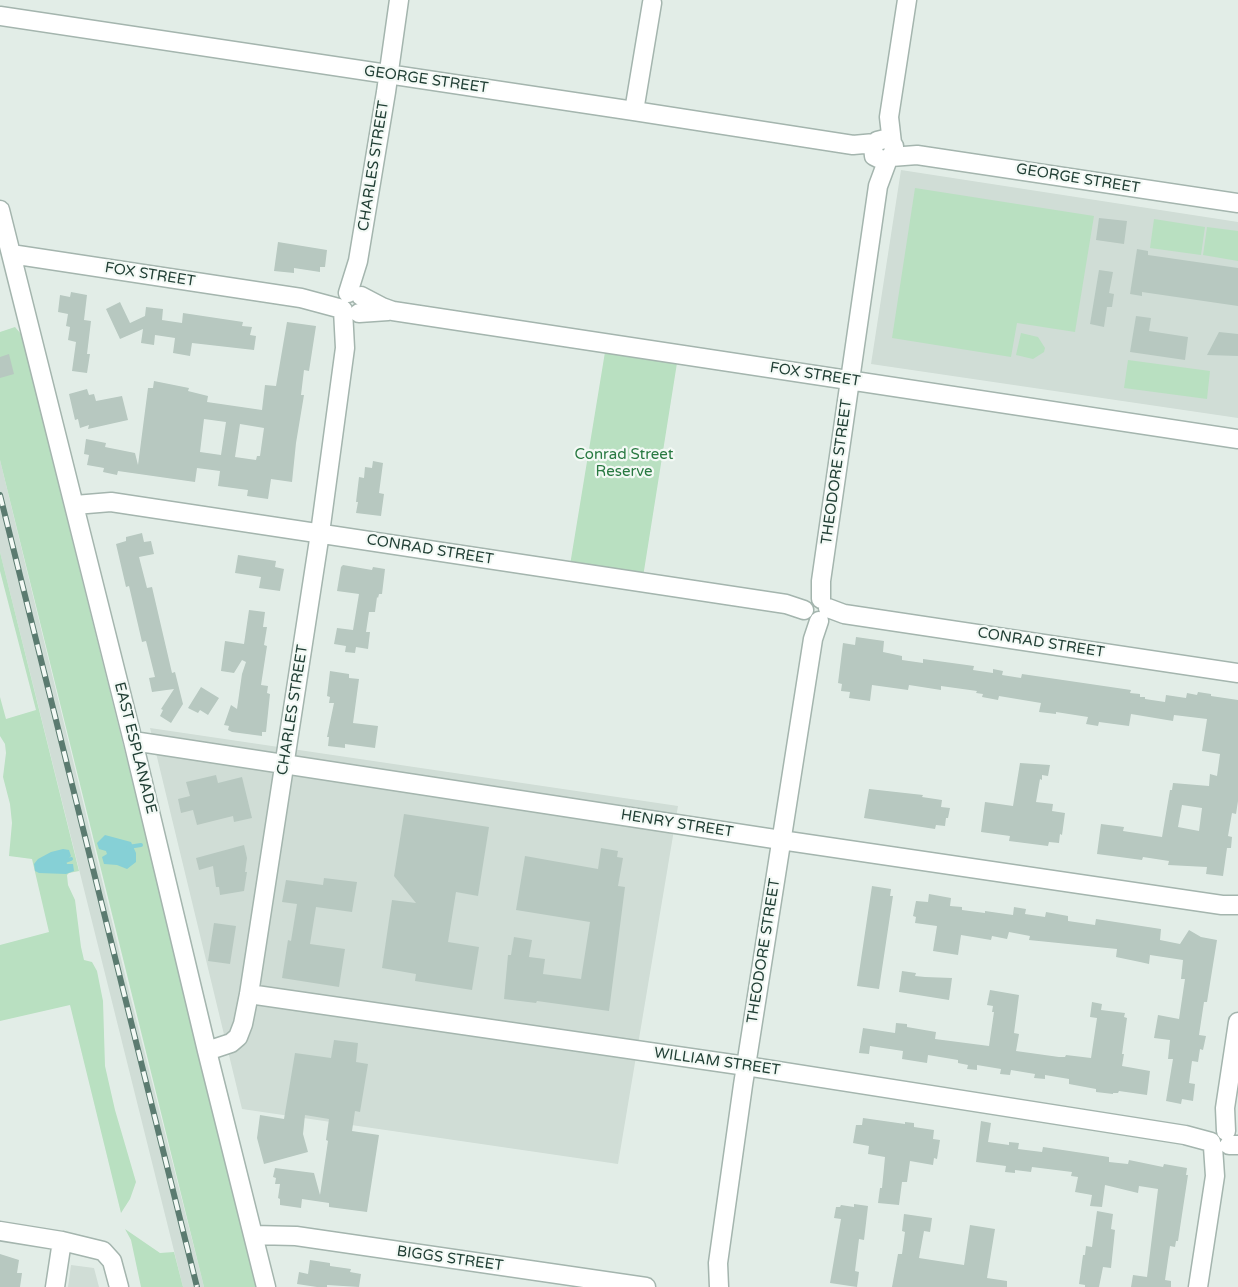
<!DOCTYPE html>
<style>
body{margin:0}
canvas{display:block;background:#e2ede7}
</style>
<canvas width="1238" height="1287"></canvas>
<script>
const ctx = document.querySelector('canvas').getContext('2d');
ctx.lineJoin = 'round';
function fillPath(path, color) {
  ctx.fillStyle = color;
  ctx.fill(path, 'evenodd');
}
function toPath(rows) {
  const path = new Path2D();
  for (const r of rows) {
    path.moveTo(r[0], r[1]);
    for (let i = 2; i < r.length; i += 2) path.lineTo(r[i], r[i + 1]);
  }
  return path;
}
function strokePath(path, color, width, dash) {
  ctx.strokeStyle = color;
  ctx.lineWidth = width;
  ctx.lineCap = dash ? 'butt' : 'round';
  ctx.setLineDash(dash || []);
  ctx.stroke(path);
}
function label(font, color, halo, rows, align = 'center') {
  ctx.font = font + ' "Varela Round",sans-serif';
  ctx.lineWidth = 4.5;
  ctx.setLineDash([]);
  ctx.textBaseline = 'middle';
  ctx.strokeStyle = halo;
  ctx.fillStyle = color;
  for (const [text, x, y, turn = 0] of rows) {
    ctx.save();
    ctx.translate(x, y);
    ctx.rotate((+turn || 0) * Math.PI / 180);
    ctx.textAlign = isNaN(turn) ? turn : align;
    if (halo) ctx.strokeText(text, 0, 0);
    ctx.fillText(text, 0, 0);
    ctx.restore();
  }
}
const built = toPath([
 [901,170,1238,222,1238,418,871,364],
 [0,460,126,979,204,1287,183,1287,0,552],
 [150,728,678,806,618,1164,242,1109],
 [71,1265,94,1268,99,1287,68,1287]
]);
const green = toPath([
 [915,188,1094,216,1075,332,1017,323,1011,357,892,338],
 [1154,219,1205,227,1201,255,1150,248],
 [1207,227,1238,231,1238,261,1203,255],
 [15,327,21,334,258,1287,204,1287,0,460,0,332],
 [1021,333,1038,337,1045,348,1044,352,1033,359,1016,355],
 [605,352,677,363,643,577,570,565],
 [1128,360,1210,371,1207,399,1124,388],
 [0,552,79,871,69,873,67,875,68,885,75,900,81,947,84,960,92,962,97,971,103,1001,105,1066,115,1110,136,1182,130,1199,121,1213,70,1005,0,1021,0,945,49,932,32,859,9,856,12,823,10,804,3,777,6,753,5,744,0,736,0,697,6,719,36,710,0,571],
 [125,1229,160,1253,174,1252,183,1287,141,1287,131,1240]
]);
const water = toPath([
 [105,835,131,842,136,853,136,862,127,869,117,865,104,864,102,857,107,854,106,851,99,849,97,843],
 [63,849,69,850,71,856,66,861,67,864,73,864,74,871,66,874,39,873,35,871,34,864,38,859,51,852]
]);
const stream = toPath([
 [128,847,141,845],
 [63,862,71,859]
]);
const building = toPath([
 [1099,218,1127,221,1124,244,1096,240],
 [278,242,327,250,325,267,320,267,320,272,294,268,294,273,274,271],
 [1137,249,1148,251,1148,255,1238,268,1238,306,1142,292,1142,296,1130,294],
 [1099,270,1113,272,1109,293,1114,294,1112,307,1107,307,1104,327,1090,324],
 [71,292,87,295,84,320,91,321,87,354,90,354,87,373,72,371,76,342,68,340,70,327,66,326,68,314,58,312,60,295,70,297],
 [120,302,130,323,145,316,146,307,163,309,162,320,182,323,183,313,243,322,242,326,252,327,250,335,256,336,254,350,192,343,190,356,173,353,175,338,155,335,154,345,141,343,143,329,120,339,106,309],
 [1136,316,1151,318,1149,331,1188,337,1185,360,1130,352],
 [287,322,316,326,309,371,304,370,301,395,304,395,296,443,292,482,271,479,268,499,247,496,248,490,218,486,220,471,197,468,195,482,118,471,117,475,103,472,104,468,87,465,89,455,84,454,86,439,106,443,105,447,135,453,138,465,148,388,153,388,154,381,189,388,188,391,208,396,207,402,262,410,265,385,276,386],
 [204,419,226,422,221,455,200,452],
 [240,424,264,428,260,456,257,456,256,460,235,457],
 [1219,332,1238,334,1238,356,1207,355],
 [9,354,14,374,0,378,0,357],
 [87,389,89,395,94,394,96,401,122,396,128,420,88,429,89,425,80,428,78,419,75,420,69,394],
 [373,461,383,463,379,493,384,494,381,516,356,513,358,502,356,502,359,477,364,478,365,467,372,468],
 [142,533,144,542,151,541,154,554,139,557,147,588,152,587,172,673,175,672,183,704,171,723,160,716,163,710,161,709,174,689,152,692,149,678,155,677,146,641,142,642,129,586,126,587,116,544,126,541,126,537],
 [238,555,276,561,275,567,284,569,280,591,259,588,261,577,235,573],
 [343,565,372,570,373,567,385,569,382,594,379,594,378,598,377,597,375,612,369,612,366,632,370,632,368,649,356,647,355,653,345,652,346,646,334,644,337,628,353,630,359,594,337,591,341,567],
 [249,610,265,612,263,627,267,627,264,645,267,646,261,685,268,686,267,693,270,694,266,732,262,732,262,736,232,732,228,730,229,726,224,725,231,705,237,709,242,674,246,662,242,660,234,673,221,671,225,641,244,644],
 [856,637,884,641,883,652,902,656,902,660,923,663,923,659,974,666,973,670,993,673,993,669,1003,671,1002,675,1021,678,1022,674,1131,690,1130,693,1140,694,1140,697,1145,697,1145,699,1165,702,1166,695,1186,698,1187,693,1197,695,1198,692,1211,694,1211,696,1238,700,1238,801,1236,814,1232,813,1228,836,1232,837,1231,848,1227,848,1223,876,1206,874,1207,867,1168,865,1169,861,1143,857,1142,860,1097,854,1101,824,1124,827,1123,831,1162,837,1170,790,1172,790,1173,783,1209,786,1210,774,1217,776,1220,754,1202,751,1207,719,1174,715,1173,721,1131,714,1129,726,1099,722,1098,726,1086,724,1088,717,1056,712,1056,714,1039,712,1041,703,999,696,998,700,982,697,983,694,976,693,977,691,941,686,941,690,909,685,908,690,872,685,870,701,849,698,850,692,841,691,842,684,838,683,843,643,855,645],
 [1182,805,1202,808,1199,831,1178,827],
 [330,671,349,674,349,678,359,679,353,723,378,726,375,748,345,744,345,748,328,746,329,737,327,737,334,703,329,703,330,697,327,696],
 [201,687,219,698,208,715,200,710,198,713,188,708],
 [1020,763,1050,765,1048,776,1042,775,1042,780,1040,779,1036,802,1053,804,1052,811,1065,813,1062,835,1060,834,1059,843,1049,842,1048,846,1009,841,1010,836,981,832,985,802,1013,806],
 [216,775,218,783,242,777,252,818,234,822,233,816,197,825,193,810,181,813,178,799,190,796,186,782],
 [869,789,923,795,922,797,942,800,941,807,950,808,948,818,946,818,945,826,936,825,935,829,864,818],
 [404,814,489,827,478,896,456,892,448,942,479,947,472,990,415,981,416,974,382,968,392,900,416,903,394,876],
 [244,845,247,858,245,872,247,872,244,891,220,895,219,887,216,887,213,866,199,870,196,858],
 [601,848,618,851,617,857,623,858,618,886,625,887,609,1011,537,1001,536,1003,504,999,508,955,511,955,514,937,532,940,529,957,545,959,543,974,581,979,590,922,516,910,525,856,598,869],
 [324,878,357,882,352,912,316,907,310,944,345,949,339,987,282,978,288,940,291,941,297,904,282,902,286,880,323,885],
 [872,886,891,889,890,896,893,896,879,989,857,986],
 [929,894,951,898,950,906,962,907,962,910,985,913,985,911,1013,915,1014,907,1026,909,1025,914,1045,917,1046,912,1068,916,1068,921,1095,925,1096,919,1161,929,1160,940,1180,944,1189,930,1201,937,1217,940,1207,1002,1204,1002,1199,1035,1206,1036,1203,1050,1200,1049,1198,1062,1192,1061,1189,1083,1195,1084,1193,1101,1182,1099,1181,1104,1166,1101,1173,1059,1168,1059,1170,1040,1154,1038,1158,1015,1179,1019,1185,979,1181,979,1183,960,1150,955,1149,964,1140,962,1116,957,1117,949,1029,940,1030,936,1009,932,1007,939,992,936,991,940,961,935,958,955,933,951,937,926,915,923,916,917,913,916,916,901,928,902],
 [214,923,236,926,230,964,208,961],
 [902,971,916,973,915,976,925,977,952,978,949,1000,899,992],
 [990,990,1019,995,1014,1033,1019,1034,1016,1051,1059,1057,1065,1057,1066,1055,1091,1058,1097,1018,1090,1017,1092,1002,1102,1004,1101,1010,1125,1013,1124,1017,1127,1018,1122,1054,1124,1054,1122,1066,1150,1071,1147,1095,1119,1091,1118,1093,1113,1093,1113,1094,1096,1092,1096,1089,1069,1084,1069,1079,1045,1075,1045,1079,1034,1078,1035,1074,1011,1070,1010,1075,1000,1074,1001,1069,977,1065,977,1070,967,1069,968,1065,958,1063,958,1060,928,1055,927,1063,902,1059,903,1051,883,1048,870,1046,869,1054,859,1053,863,1028,895,1033,896,1023,907,1024,907,1027,936,1032,935,1039,989,1046,994,1012,992,1012,993,1006,987,1005],
 [334,1040,358,1043,356,1062,368,1064,360,1112,355,1111,352,1131,379,1135,367,1212,329,1207,329,1203,302,1199,301,1208,280,1205,280,1199,278,1198,280,1184,275,1184,276,1178,273,1177,275,1168,314,1173,320,1195,328,1141,326,1140,329,1119,305,1115,303,1134,308,1152,264,1164,257,1138,260,1115,284,1119,295,1053,331,1058],
 [863,1118,905,1124,905,1122,914,1123,914,1127,934,1130,933,1139,940,1140,937,1159,934,1158,933,1165,910,1161,907,1182,902,1182,899,1205,878,1203,880,1188,882,1188,885,1157,868,1154,869,1146,853,1143,856,1125,862,1125],
 [981,1121,991,1123,988,1142,1009,1145,1009,1142,1019,1143,1018,1149,1042,1152,1043,1147,1109,1157,1109,1162,1128,1164,1129,1160,1163,1167,1164,1164,1187,1168,1186,1175,1188,1175,1178,1241,1176,1241,1175,1247,1170,1246,1165,1280,1171,1281,1171,1287,1131,1287,1133,1275,1147,1277,1158,1189,1139,1186,1138,1193,1105,1185,1102,1207,1090,1206,1092,1195,1075,1192,1078,1177,1071,1176,1072,1172,1032,1167,1031,1172,1015,1170,1015,1173,1005,1172,1006,1166,976,1162],
 [854,1204,868,1206,864,1240,859,1239,855,1271,859,1272,857,1287,830,1283,841,1219,834,1218,836,1207,840,1207,841,1205,854,1207],
 [1097,1211,1113,1214,1111,1229,1115,1230,1111,1268,1103,1267,1099,1287,1085,1287,1085,1285,1079,1284,1083,1255,1085,1255,1086,1246,1092,1247],
 [904,1214,932,1218,930,1232,924,1231,919,1258,964,1265,970,1225,995,1229,987,1278,1007,1281,1007,1287,892,1287,898,1254,902,1254,905,1232,902,1231],
 [0,1254,19,1260,17,1273,22,1273,20,1287,0,1287],
 [310,1260,330,1263,330,1266,351,1269,350,1272,361,1274,359,1287,327,1285,327,1287,317,1287,297,1284,299,1272,308,1274]
]);
const minor = toPath([
 [0,16,634,111,853,145,875,143],
 [634,111,652,3],
 [892,143,889,117,907,0],
 [891,157,917,155,1238,203],
 [0,210,133,741,207,1051,266,1287],
 [11,254,301,298,342,309],
 [348,293,358,261,386,92,399,0],
 [361,296,382,307,393,311,1238,439],
 [359,313,388,311],
 [75,505,111,502,786,604,804,610],
 [821,599,821,581,878,186,888,159,894,152,894,146,890,141,885,139,877,141,873,146,874,156,882,160,888,159],
 [828,608,844,614,1238,673],
 [133,741,781,840,1222,905,1238,905],
 [249,994,746,1066,1185,1135,1211,1142],
 [207,1051,231,1043,238,1037,243,1024,249,994,320,533,345,348,343,310],
 [1226,1131,1225,1108,1238,1022],
 [1229,1145,1238,1145],
 [0,1231,62,1241,103,1251,112,1261,119,1287],
 [253,1235,296,1236,646,1287],
 [55,1287,62,1241],
 [719,1287,718,1263,743,1085,813,639,819,621],
 [1198,1287,1215,1176,1213,1147]
]);
const rail = toPath([
 [0,495,197,1287]
]);
const streetNames = [
 ["GEORGE STREET",426,80,8],
 ["CHARLES STREET",374,166,-81],
 ["GEORGE STREET",1078,179,9],
 ["FOX STREET",150,275,9],
 ["FOX STREET",815,375,9],
 ["THEODORE STREET",837,472,-82],
 ["CONRAD STREET",430,550,9],
 ["CONRAD STREET",1041,643,9],
 ["CHARLES STREET",293,710,-81],
 ["EAST ESPLANADE",135,748,76],
 ["HENRY STREET",677,824,9],
 ["THEODORE STREET",764,951,-81],
 ["WILLIAM STREET",717,1062,8],
 ["BIGGS STREET",450,1259,8]
];
const parkNames = [
 ["Conrad Street",624,455],
 ["Reserve",624,472]
];
fillPath(built, '#d0ddd6');
fillPath(green, '#b9e0c1');
fillPath(water, '#86d0d6');
strokePath(stream, '#86d0d6', 4);
fillPath(building, '#b7c8c0');
strokePath(minor, '#a4b5ae', 21);
strokePath(minor, '#fff', 18);
strokePath(rail, '#5b7b70', 6);
strokePath(rail, '#f3f9f5', 4, [11]);
label('15px', '#213f35', '#f3f9f5', streetNames);
label('15px', '#287941', '#f3f9f5', parkNames);
</script>
